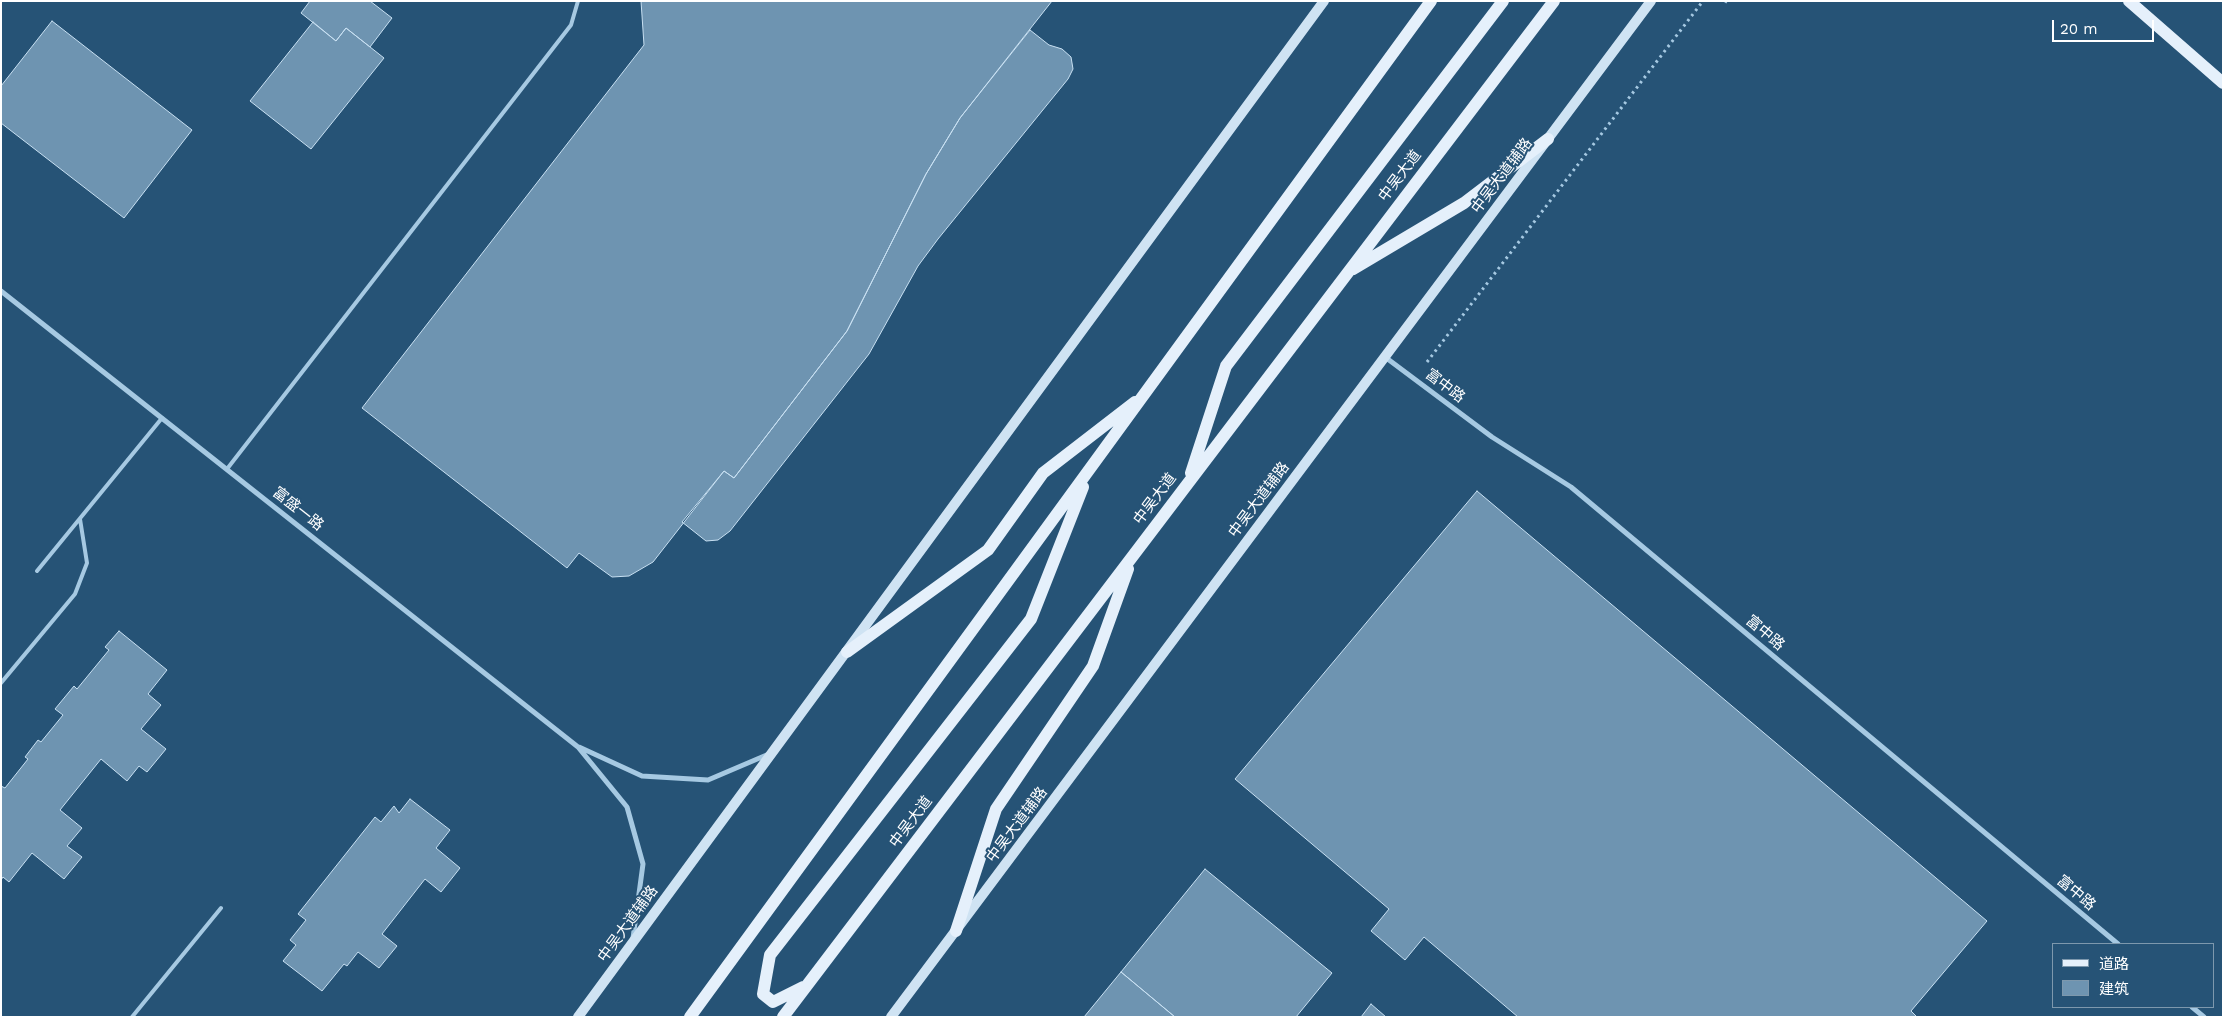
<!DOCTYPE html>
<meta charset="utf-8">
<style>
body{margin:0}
#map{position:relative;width:2224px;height:1018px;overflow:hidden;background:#265376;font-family:"Work Sans","Noto Sans SC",sans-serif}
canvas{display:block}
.frame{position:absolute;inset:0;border:2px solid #fff;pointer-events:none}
.legend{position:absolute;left:2052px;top:943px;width:162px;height:65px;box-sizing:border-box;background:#265376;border:1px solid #7d98ad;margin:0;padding:6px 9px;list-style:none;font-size:15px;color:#fff}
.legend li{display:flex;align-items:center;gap:10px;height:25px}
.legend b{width:25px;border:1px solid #7d98ad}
.scale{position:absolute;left:2052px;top:20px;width:102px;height:22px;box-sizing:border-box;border:2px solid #fff;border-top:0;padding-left:6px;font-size:15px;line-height:18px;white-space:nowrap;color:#fff;-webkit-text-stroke:4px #265376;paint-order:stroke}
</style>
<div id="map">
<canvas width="2224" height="1018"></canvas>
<div class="frame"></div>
<ul class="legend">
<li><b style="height:6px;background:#e5f0fb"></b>道路</li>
<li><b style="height:14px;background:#6e94b1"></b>建筑</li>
</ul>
<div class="scale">20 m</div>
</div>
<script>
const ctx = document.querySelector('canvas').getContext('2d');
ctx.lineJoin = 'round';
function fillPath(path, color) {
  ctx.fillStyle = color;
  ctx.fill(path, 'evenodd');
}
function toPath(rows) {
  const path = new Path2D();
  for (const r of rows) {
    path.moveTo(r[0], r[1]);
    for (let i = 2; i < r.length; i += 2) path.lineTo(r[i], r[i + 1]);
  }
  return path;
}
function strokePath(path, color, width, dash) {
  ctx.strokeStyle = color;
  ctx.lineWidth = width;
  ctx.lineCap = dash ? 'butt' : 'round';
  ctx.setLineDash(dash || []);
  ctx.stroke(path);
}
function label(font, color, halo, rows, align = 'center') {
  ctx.font = font + ' "Work Sans","Noto Sans SC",sans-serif';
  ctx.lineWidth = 4;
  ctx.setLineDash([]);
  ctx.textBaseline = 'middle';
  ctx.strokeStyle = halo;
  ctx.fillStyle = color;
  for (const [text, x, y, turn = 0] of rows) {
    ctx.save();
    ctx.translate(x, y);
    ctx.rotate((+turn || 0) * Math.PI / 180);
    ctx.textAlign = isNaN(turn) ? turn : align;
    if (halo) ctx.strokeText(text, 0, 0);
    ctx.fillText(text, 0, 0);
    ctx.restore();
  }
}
const building = toPath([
 [310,1,370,1,392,18,370,47,346,28,336,41,301,13,310,1],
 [641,1,1052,1,960,118,926,174,847,331,734,478,724,471,653,562,629,576,612,577,579,553,567,568,362,408,644,45,641,1],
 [52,21,192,130,124,218,1,123,1,86,52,21],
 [313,22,336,41,346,28,384,58,311,149,250,101,313,22],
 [1030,30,1049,45,1062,49,1071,57,1073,69,1068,79,938,239,918,266,869,354,730,531,718,540,706,541,682,522,724,471,734,478,847,331,926,174,960,118,1030,30],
 [1477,491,1987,921,1911,1011,1917,1017,1518,1017,1424,937,1405,960,1371,931,1389,909,1235,779,1477,491],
 [119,631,167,670,148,694,161,705,141,729,166,749,147,772,139,766,127,781,101,759,60,810,82,828,67,846,82,857,64,879,32,853,9,882,3,877,1,880,1,786,5,788,28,759,25,757,38,740,41,742,63,715,55,709,74,686,77,689,109,650,105,647,119,631],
 [410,799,450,830,436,848,460,868,441,892,425,879,382,934,397,946,379,968,358,952,347,966,344,964,322,991,283,961,296,945,290,940,306,920,298,914,375,817,381,822,394,806,399,813,410,799],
 [1205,869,1332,973,1296,1017,1175,1017,1121,972,1205,869],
 [1121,972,1175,1017,1084,1017,1121,972],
 [1371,1004,1386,1017,1361,1017,1371,1004]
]);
const path = toPath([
 [1725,1,1730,4],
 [1427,362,1703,1]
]);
const service = toPath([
 [227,469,571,25,578,1],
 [37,571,162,418],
 [1,683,75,594,87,563,80,519],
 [132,1017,221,908]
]);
const minor = toPath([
 [1,291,578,747,627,807,643,864,633,938],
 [1385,357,1492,437,1571,487,2118,944],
 [579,747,642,776,708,780,769,754],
 [2192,1007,2204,1017]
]);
const secondary = toPath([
 [578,1017,1324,1],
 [891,1017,1651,1]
]);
const primary = toPath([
 [2129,1,2223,83],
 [1353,269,1464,203,1548,139],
 [1191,473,1226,366,1503,1],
 [847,652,988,550,1043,473,1135,402],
 [956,931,996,809,1093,666,1128,569],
 [803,987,773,1002,763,994,770,955,1031,619,1083,487],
 [690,1017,1431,1],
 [783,1017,1554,1]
]);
const streetNames = [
 ["中吴大道",1400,176,-53],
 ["中吴大道辅路",1502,176,-53],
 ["富中路",1445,386,37],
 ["中吴大道",1155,499,-53],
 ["中吴大道辅路",1259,500,-53],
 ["富盛一路",298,509,38],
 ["富中路",1765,633,40],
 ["中吴大道",911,822,-53],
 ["中吴大道辅路",1017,825,-53],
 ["富中路",2076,893,40],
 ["中吴大道辅路",628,924,-54]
];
fillPath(building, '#6e94b1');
strokePath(building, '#c8e0f2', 1);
strokePath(path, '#a6c9e2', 3, [2.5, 4]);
strokePath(service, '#a6c9e2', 4);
strokePath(minor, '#a6c9e2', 5);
strokePath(secondary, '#cfe3f3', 10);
strokePath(primary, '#e5f0fb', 12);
label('15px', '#fff', '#265376', streetNames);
</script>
